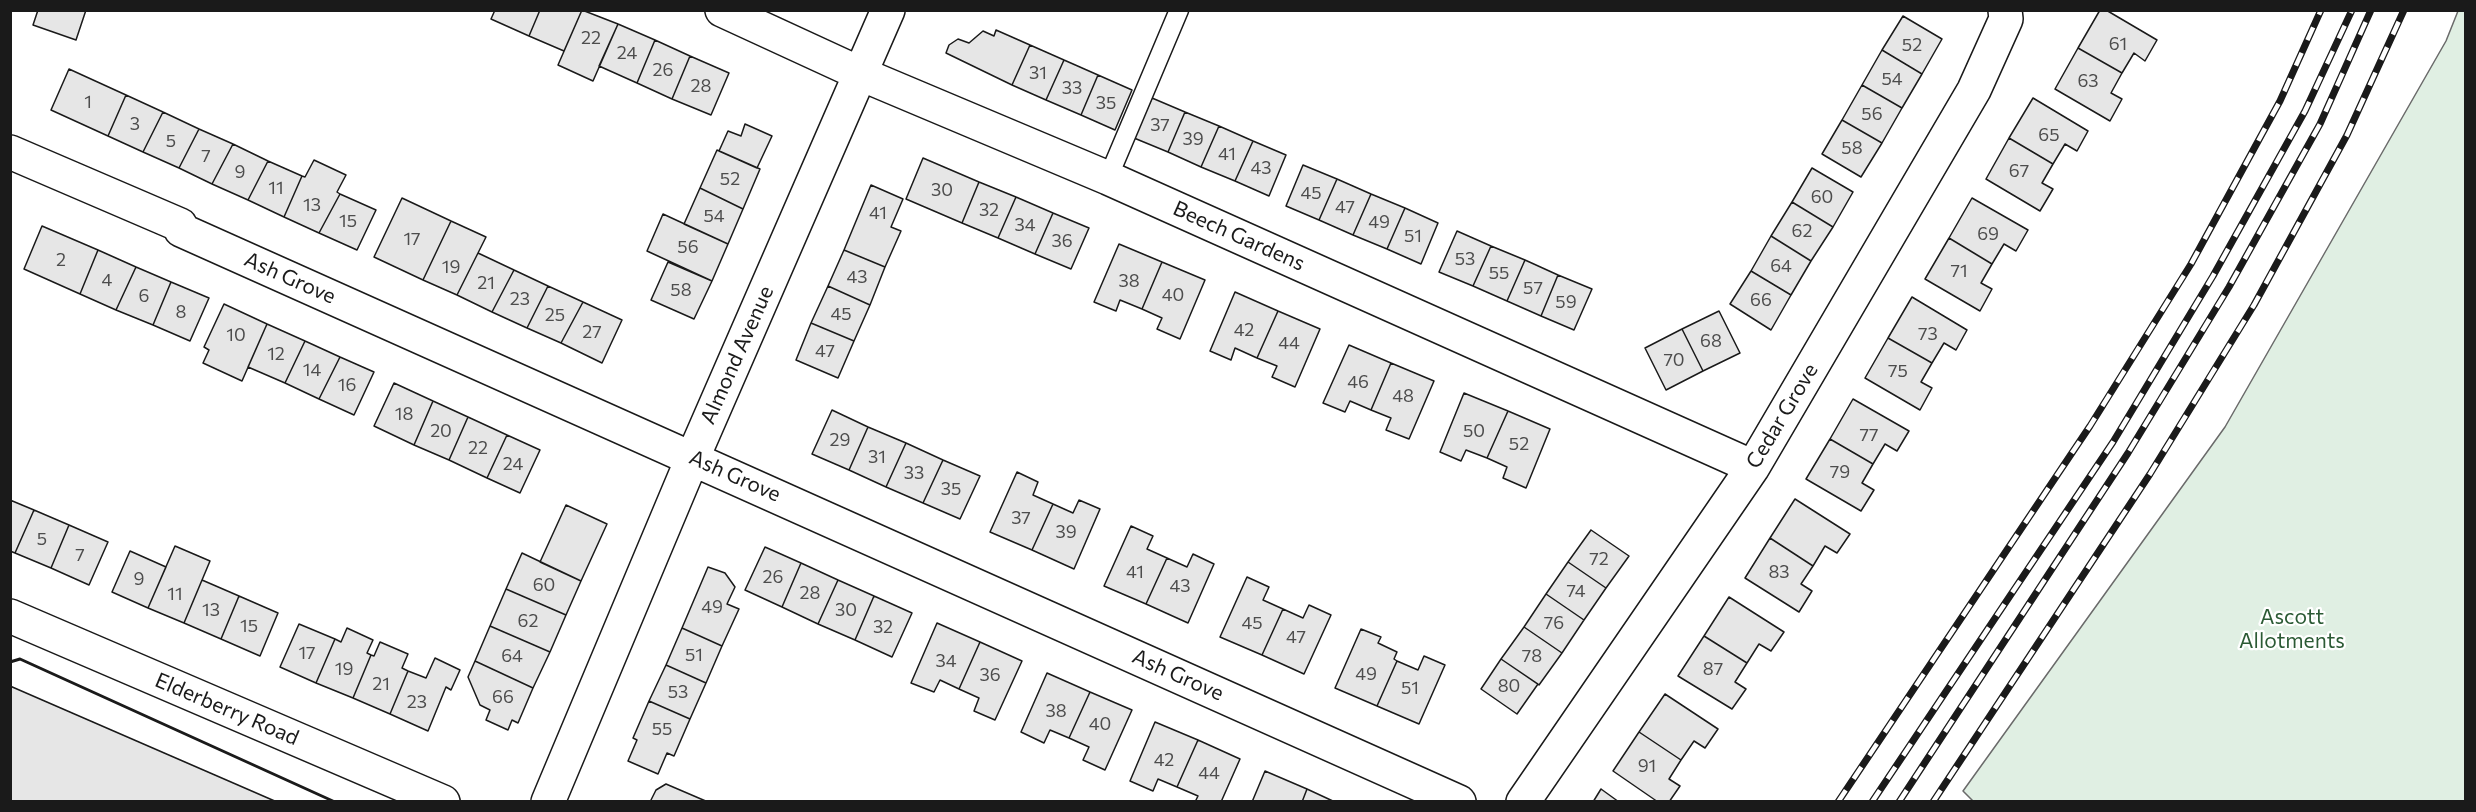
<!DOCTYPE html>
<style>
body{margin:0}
#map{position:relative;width:2476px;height:812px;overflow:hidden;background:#fff;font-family:Commissioner,sans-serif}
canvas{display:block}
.frame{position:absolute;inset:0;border:12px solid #1a1a1a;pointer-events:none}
</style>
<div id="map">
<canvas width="2476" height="812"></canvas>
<div class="frame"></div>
</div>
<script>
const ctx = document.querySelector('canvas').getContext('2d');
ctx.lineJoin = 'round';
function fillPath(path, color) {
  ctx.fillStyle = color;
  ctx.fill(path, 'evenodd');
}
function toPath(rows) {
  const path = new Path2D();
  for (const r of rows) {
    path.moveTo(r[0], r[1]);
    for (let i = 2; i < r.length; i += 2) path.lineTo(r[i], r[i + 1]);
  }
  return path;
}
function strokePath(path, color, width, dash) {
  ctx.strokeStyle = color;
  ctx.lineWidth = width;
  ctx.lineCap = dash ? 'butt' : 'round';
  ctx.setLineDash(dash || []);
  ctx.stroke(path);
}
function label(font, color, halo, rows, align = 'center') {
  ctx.font = font + ' Commissioner,sans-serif';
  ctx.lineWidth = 4.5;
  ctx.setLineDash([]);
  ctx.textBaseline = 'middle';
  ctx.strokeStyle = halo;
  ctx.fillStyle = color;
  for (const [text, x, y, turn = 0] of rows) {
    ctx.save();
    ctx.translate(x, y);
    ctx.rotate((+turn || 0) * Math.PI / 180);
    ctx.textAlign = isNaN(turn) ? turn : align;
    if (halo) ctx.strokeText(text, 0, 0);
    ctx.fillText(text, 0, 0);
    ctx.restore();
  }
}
const green = toPath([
 [2458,11,2466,11,2465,801,1973,801,1963,791,2225,427,2446,41,2458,11]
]);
const building = toPath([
 [38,10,86,10,76,40,33,25,38,10],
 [495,10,540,10,529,36,491,19,495,10],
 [540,10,582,10,564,51,529,36,540,10],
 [582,10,618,24,593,81,558,65,582,10],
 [2100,10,2106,10,2157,40,2145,61,2134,53,2122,73,2078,48,2100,10],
 [1903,16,1942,39,1922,74,1882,50,1903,16],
 [618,24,655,40,637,83,599,66,618,24],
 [996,30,1030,45,1012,85,946,53,949,45,958,39,969,43,983,31,994,36,996,30],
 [655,40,690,56,672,99,637,83,655,40],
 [1030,45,1064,60,1046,100,1012,85,1030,45],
 [2078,48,2122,73,2111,93,2122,99,2110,121,2055,89,2078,48],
 [1882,50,1922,74,1902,108,1862,85,1882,50],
 [690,56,729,73,711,115,672,99,690,56],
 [1064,60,1098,75,1081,115,1046,100,1064,60],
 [69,69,126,95,108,136,51,110,69,69],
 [1098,75,1132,90,1115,130,1081,115,1098,75],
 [1862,85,1902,108,1882,143,1842,120,1862,85],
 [126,95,163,112,143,152,108,136,126,95],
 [1152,98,1185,112,1168,152,1134,138,1152,98],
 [2033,98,2088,131,2077,151,2065,144,2053,164,2009,138,2033,98],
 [163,112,199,129,179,168,143,152,163,112],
 [1185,112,1219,126,1201,167,1168,152,1185,112],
 [1842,120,1882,143,1861,177,1822,154,1842,120],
 [745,124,772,136,757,168,719,151,728,131,741,136,745,124],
 [1219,126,1253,141,1235,181,1201,167,1219,126],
 [199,129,233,144,212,184,179,168,199,129],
 [2009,138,2053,164,2042,183,2053,189,2040,211,1986,179,2009,138],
 [1253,141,1286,155,1269,196,1235,181,1253,141],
 [233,144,268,161,248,200,212,184,233,144],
 [717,150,760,169,743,209,700,188,717,150],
 [923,158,979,182,962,223,906,199,923,158],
 [314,160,346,175,337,192,340,194,319,233,284,217,302,176,305,177,314,160],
 [268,161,302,176,284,217,248,200,268,161],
 [1303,165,1337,179,1319,220,1286,206,1303,165],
 [1812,168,1853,192,1833,227,1792,202,1812,168],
 [1337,179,1371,194,1353,235,1319,220,1337,179],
 [979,182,1016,197,998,238,962,223,979,182],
 [871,185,903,199,891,227,901,231,885,267,844,250,871,185],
 [700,188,743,209,728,244,684,224,700,188],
 [340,194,376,210,357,250,319,233,340,194],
 [1371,194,1405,208,1387,249,1353,235,1371,194],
 [1016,197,1053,213,1035,254,998,238,1016,197],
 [402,198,451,221,423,280,374,257,402,198],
 [1972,198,2028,230,2016,251,2004,244,1992,264,1949,238,1972,198],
 [1792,202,1833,227,1811,261,1771,236,1792,202],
 [1405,208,1438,223,1421,264,1387,249,1405,208],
 [1053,213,1089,228,1071,269,1035,254,1053,213],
 [663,214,728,244,712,281,647,251,663,214],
 [451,221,486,237,457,295,423,280,451,221],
 [42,226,98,250,80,294,24,269,42,226],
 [1457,231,1491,246,1473,286,1439,272,1457,231],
 [1771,236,1811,261,1791,295,1751,271,1771,236],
 [1949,238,1992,264,1981,283,1992,289,1980,311,1925,279,1949,238],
 [1119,244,1162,262,1142,309,1120,300,1116,311,1094,302,1119,244],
 [1491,246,1525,260,1507,301,1473,286,1491,246],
 [98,250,136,267,116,310,80,294,98,250],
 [844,250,885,267,870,305,828,286,844,250],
 [478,253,514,270,492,312,457,295,478,253],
 [1525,260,1558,275,1541,316,1507,301,1525,260],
 [668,262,712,281,694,319,651,300,668,262],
 [1162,262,1205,280,1180,339,1157,329,1162,318,1142,309,1162,262],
 [136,267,171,282,153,325,116,310,136,267],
 [514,270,548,286,527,328,492,312,514,270],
 [1751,271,1791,295,1771,330,1730,304,1751,271],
 [1558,275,1592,289,1574,330,1541,316,1558,275],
 [171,282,209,298,190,341,153,325,171,282],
 [548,286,583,302,561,343,527,328,548,286],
 [828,286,870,305,854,341,811,323,828,286],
 [1235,292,1278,311,1257,358,1235,348,1231,360,1210,351,1235,292],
 [1912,297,1967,330,1956,350,1944,343,1932,363,1888,338,1912,297],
 [583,302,622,320,602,363,561,343,583,302],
 [224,304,267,324,242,381,203,363,209,350,204,347,224,304],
 [1278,311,1320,329,1295,387,1272,377,1277,366,1257,358,1278,311],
 [1719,311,1740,353,1703,371,1682,329,1719,311],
 [811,323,854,341,838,378,796,360,811,323],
 [267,324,305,341,285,383,248,367,267,324],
 [1682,329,1703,371,1666,390,1645,348,1682,329],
 [1888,338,1932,363,1921,382,1932,388,1920,410,1865,378,1888,338],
 [305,341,340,357,319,399,285,383,305,341],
 [1349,345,1391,363,1371,410,1350,401,1345,412,1323,403,1349,345],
 [340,357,374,372,354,415,319,399,340,357],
 [1391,363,1434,381,1409,439,1386,430,1391,418,1371,410,1391,363],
 [394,383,433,401,414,445,374,426,394,383],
 [1464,393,1508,411,1487,458,1466,450,1461,461,1440,452,1464,393],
 [1853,399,1909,431,1897,451,1885,444,1873,464,1830,439,1853,399],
 [433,401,468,417,449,460,414,445,433,401],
 [832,410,868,427,849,470,812,454,832,410],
 [1508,411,1550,429,1526,488,1503,478,1507,467,1487,458,1508,411],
 [468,417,507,435,487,478,449,460,468,417],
 [868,427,906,443,886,487,849,470,868,427],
 [507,435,540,450,520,493,487,478,507,435],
 [1830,439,1873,464,1862,483,1874,490,1861,511,1806,479,1830,439],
 [906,443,943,460,923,503,886,487,906,443],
 [943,460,980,476,960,519,923,503,943,460],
 [1017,472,1038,482,1033,495,1053,504,1032,550,990,532,1017,472],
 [1795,499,1850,534,1837,553,1825,546,1813,566,1770,538,1795,499],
 [10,500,34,510,15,553,10,551,10,500],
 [1079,500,1100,509,1074,569,1032,550,1053,504,1073,513,1079,500],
 [566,505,607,524,581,581,540,562,566,505],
 [34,510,69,525,51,568,15,553,34,510],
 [69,525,108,542,89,585,51,568,69,525],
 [1131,526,1153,536,1147,549,1167,558,1146,604,1104,586,1131,526],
 [1591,530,1629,556,1606,588,1568,562,1591,530],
 [1770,538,1813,566,1801,584,1812,591,1799,612,1745,578,1770,538],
 [175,546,210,561,184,623,148,608,175,546],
 [765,547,801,563,782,607,745,590,765,547],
 [130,551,166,567,148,608,112,592,130,551],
 [522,553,581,581,566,615,506,589,522,553],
 [1193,554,1214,564,1188,623,1146,604,1167,558,1187,567,1193,554],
 [1568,562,1606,588,1584,620,1546,594,1568,562],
 [801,563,838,580,818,624,782,607,801,563],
 [708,567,725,573,735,587,727,604,739,609,722,646,682,628,708,567],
 [1247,577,1269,587,1263,600,1283,609,1262,655,1220,637,1247,577],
 [202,580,239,596,221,639,184,623,202,580],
 [838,580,874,596,855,640,818,624,838,580],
 [506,589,566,615,550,652,490,626,506,589],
 [1546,594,1584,620,1562,653,1524,627,1546,594],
 [239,596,278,613,260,656,221,639,239,596],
 [874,596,912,613,892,657,855,640,874,596],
 [1729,597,1784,632,1771,651,1759,644,1747,663,1704,636,1729,597],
 [1309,605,1331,615,1304,674,1262,655,1283,609,1303,618,1309,605],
 [937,623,980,642,959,689,940,680,934,692,911,683,937,623],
 [299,624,335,639,316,683,280,667,299,624],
 [490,626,550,652,533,688,475,661,490,626],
 [1524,627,1562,653,1539,685,1501,659,1524,627],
 [347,628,373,640,367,653,371,655,353,698,316,683,335,639,341,642,347,628],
 [682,628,722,646,706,683,666,665,682,628],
 [1361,629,1381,637,1378,643,1397,652,1394,659,1397,661,1377,706,1335,688,1361,629],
 [1704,636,1747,663,1735,682,1746,689,1732,709,1678,676,1704,636],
 [380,642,408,654,402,668,408,671,390,714,353,698,371,655,374,656,380,642],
 [980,642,1022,661,995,720,974,711,979,698,959,689,980,642],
 [1424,656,1445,665,1419,724,1377,706,1397,661,1418,670,1424,656],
 [435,658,460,670,451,690,446,687,428,731,390,714,408,671,426,678,435,658],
 [1501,659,1538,684,1517,714,1481,689,1501,659],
 [475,661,533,688,518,723,512,720,508,730,486,720,490,710,480,705,468,677,475,661],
 [666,665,706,683,690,719,649,701,666,665],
 [1047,673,1090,692,1069,738,1050,730,1044,743,1021,732,1047,673],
 [10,686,277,802,10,802,10,686],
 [1090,692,1132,710,1105,770,1083,760,1089,747,1069,738,1090,692],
 [1665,694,1718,729,1705,748,1694,741,1681,760,1639,732,1665,694],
 [649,701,690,719,674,756,667,753,658,774,628,761,637,740,633,738,649,701],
 [1155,722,1198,740,1177,787,1158,779,1153,791,1130,781,1155,722],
 [1639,732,1681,760,1669,779,1680,786,1669,802,1658,802,1613,771,1639,732],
 [1198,740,1240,759,1221,802,1195,802,1198,796,1177,787,1198,740],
 [1265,771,1307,789,1302,802,1252,802,1265,771],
 [666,784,708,802,650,802,656,790,666,784],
 [1307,789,1335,802,1302,802,1307,789],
 [1601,789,1619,802,1593,802,1601,789]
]);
const service = toPath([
 [1108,178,1179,10]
]);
const minor = toPath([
 [722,10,861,74,1108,178,1753,467],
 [10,152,180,225,181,230,1459,802],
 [10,616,443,802],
 [548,802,693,457,888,10],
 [1523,802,1753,467,1974,90,2006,19,2005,10]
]);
const rail = toPath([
 [1838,802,2090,426,2191,264,2280,101,2321,10],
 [1872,802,2113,442,2213,276,2305,111,2352,10],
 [1899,802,2128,453,2229,287,2320,124,2371,10],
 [1933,802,2150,474,2254,305,2347,135,2404,10]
]);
const wall = toPath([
 [10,662,20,659,335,802]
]);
const numberNames = [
 ["22",591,38],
 ["61",2118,44],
 ["52",1912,45],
 ["24",627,53],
 ["26",663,70],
 ["31",1038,73],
 ["54",1892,79],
 ["63",2088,81],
 ["28",701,86],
 ["33",1072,88],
 ["1",88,102],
 ["35",1106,103],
 ["56",1872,114],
 ["3",135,124],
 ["37",1160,125],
 ["65",2049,135],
 ["39",1193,139],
 ["5",171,141],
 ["58",1852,148],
 ["41",1227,154],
 ["7",206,156],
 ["43",1261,168],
 ["67",2019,171],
 ["9",240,172],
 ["52",730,179],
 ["11",276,188],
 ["30",942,190],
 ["45",1311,193],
 ["60",1822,197],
 ["13",312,205],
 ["47",1345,207],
 ["32",989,210],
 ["41",878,213],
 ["54",714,216],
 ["15",348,221],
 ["49",1379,222],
 ["34",1025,225],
 ["62",1802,231],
 ["69",1988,234],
 ["51",1413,236],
 ["17",412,239],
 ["36",1062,241],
 ["56",688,247],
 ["53",1465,259],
 ["2",61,260],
 ["64",1781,266],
 ["19",451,267],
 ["71",1959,271],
 ["55",1499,273],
 ["43",857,277],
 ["4",107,280],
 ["38",1129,281],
 ["21",486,283],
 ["57",1533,288],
 ["58",681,290],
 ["40",1173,295],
 ["6",144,296],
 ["23",520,299],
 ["66",1761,300],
 ["59",1566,302],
 ["8",181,312],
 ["45",841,314],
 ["25",555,315],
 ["42",1244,330],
 ["27",592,332],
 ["73",1928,334],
 ["10",236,335],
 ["68",1711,341],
 ["44",1289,343],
 ["47",825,351],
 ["12",276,354],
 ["70",1674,360],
 ["14",312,370],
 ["75",1898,371],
 ["46",1358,382],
 ["16",347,385],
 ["48",1403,396],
 ["18",404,414],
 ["20",441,431],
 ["50",1474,431],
 ["77",1869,435],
 ["29",840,440],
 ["52",1519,444],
 ["22",478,448],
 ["31",877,457],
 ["24",513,464],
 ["79",1840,472],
 ["33",914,473],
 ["35",951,489],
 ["37",1021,518],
 ["39",1066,532],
 ["5",42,539],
 ["7",80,555],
 ["72",1599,559],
 ["41",1135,572],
 ["83",1779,572],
 ["26",773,577],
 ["9",139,579],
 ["60",544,585],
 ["43",1180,586],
 ["74",1576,591],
 ["28",810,593],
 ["11",175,594],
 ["49",712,607],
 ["13",211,610],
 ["30",846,610],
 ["62",528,621],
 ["45",1252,623],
 ["76",1554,623],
 ["15",249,626],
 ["32",883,627],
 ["47",1296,637],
 ["17",307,653],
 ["51",694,655],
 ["64",512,656],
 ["78",1532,656],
 ["34",946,661],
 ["19",344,669],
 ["87",1713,669],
 ["49",1366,674],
 ["36",990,675],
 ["21",381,684],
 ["80",1509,686],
 ["51",1410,688],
 ["53",678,692],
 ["66",503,697],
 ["23",417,702],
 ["38",1056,711],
 ["40",1100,724],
 ["55",662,729],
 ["42",1164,760],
 ["91",1647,766],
 ["44",1209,773]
];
const streetNames = [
 ["Beech Gardens",1239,236,24],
 ["Ash Grove",290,278,24],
 ["Almond Avenue",737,355,-66],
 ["Cedar Grove",1782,416,-59],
 ["Ash Grove",735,476,24],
 ["Ash Grove",1178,675,24],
 ["Elderberry Road",227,709,23]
];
const parkNames = [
 ["Ascott",2292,617],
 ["Allotments",2292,641]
];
fillPath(green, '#e0efe3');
strokePath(green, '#6a6a6a', 1.5);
fillPath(building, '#e6e6e6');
strokePath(building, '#1a1a1a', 1.5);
strokePath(service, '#1a1a1a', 21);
strokePath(minor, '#1a1a1a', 36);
strokePath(service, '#fff', 18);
strokePath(minor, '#fff', 33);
strokePath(rail, '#1a1a1a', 7);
strokePath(rail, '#fff', 4.5, [14]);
strokePath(wall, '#1a1a1a', 3);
label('18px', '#4d4d4d', null, numberNames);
label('21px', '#1a1a1a', '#fff', streetNames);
label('21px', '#2b5a34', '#fff', parkNames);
</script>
